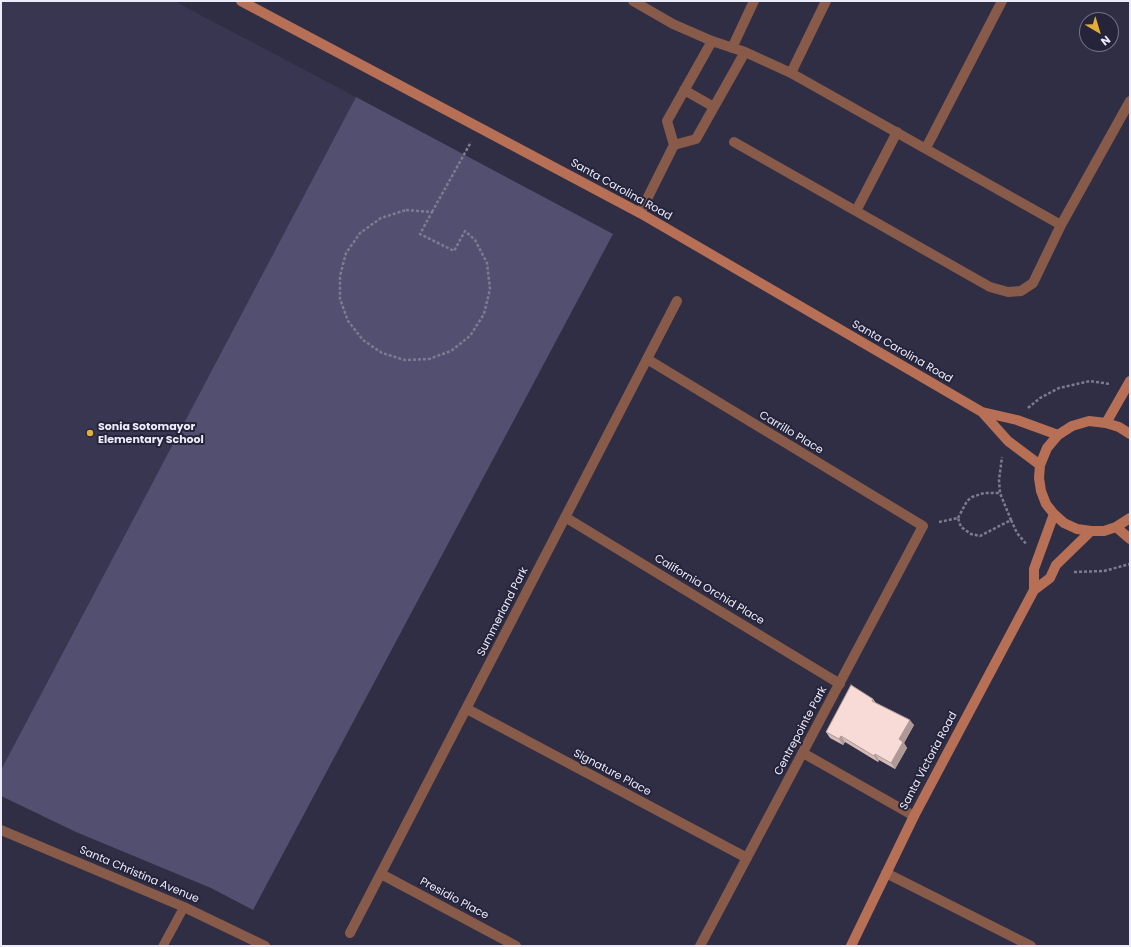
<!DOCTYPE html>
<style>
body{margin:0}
#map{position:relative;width:1131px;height:947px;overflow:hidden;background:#302e44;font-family:Poppins,sans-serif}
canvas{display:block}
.frame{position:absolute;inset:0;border:2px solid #ecebfa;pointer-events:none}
.north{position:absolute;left:1079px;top:12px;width:40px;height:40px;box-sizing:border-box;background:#26243a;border:1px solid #757487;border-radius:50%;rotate:142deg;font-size:11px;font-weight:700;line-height:16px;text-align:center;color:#ecebfa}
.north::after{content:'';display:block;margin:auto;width:14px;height:18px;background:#e3ae35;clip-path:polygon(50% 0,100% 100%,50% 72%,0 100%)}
</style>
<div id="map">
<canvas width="1131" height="947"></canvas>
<div class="frame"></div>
<div class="north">N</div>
</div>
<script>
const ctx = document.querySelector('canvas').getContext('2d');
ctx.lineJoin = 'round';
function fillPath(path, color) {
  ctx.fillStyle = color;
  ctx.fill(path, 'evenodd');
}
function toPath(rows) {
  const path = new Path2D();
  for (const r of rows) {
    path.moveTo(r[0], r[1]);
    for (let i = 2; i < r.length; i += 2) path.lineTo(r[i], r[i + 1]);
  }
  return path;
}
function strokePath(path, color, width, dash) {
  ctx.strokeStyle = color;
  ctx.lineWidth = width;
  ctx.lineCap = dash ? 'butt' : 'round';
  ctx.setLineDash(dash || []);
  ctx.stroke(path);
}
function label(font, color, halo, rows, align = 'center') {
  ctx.font = font + ' Poppins,sans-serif';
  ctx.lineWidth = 4;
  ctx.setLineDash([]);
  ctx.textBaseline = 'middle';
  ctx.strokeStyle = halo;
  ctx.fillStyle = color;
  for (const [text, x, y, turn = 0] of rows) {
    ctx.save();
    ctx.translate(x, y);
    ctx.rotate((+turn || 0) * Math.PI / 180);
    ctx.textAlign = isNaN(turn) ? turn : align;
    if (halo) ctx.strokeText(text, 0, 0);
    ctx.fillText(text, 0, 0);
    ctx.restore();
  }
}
const built = toPath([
 [1,1,174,1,356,97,1,770]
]);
const green = toPath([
 [356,97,613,234,253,910,211,888,76,832,1,796,1,770]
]);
const path = toPath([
 [406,210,432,212,420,234,454,251,465,231,475,240,487,263,490,289,484,314,470,336,451,351,429,359,405,360,382,353,363,340,348,321,340,299,340,276,346,253,360,233,381,218,406,210],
 [432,212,471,142],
 [1028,408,1040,398,1059,388,1090,381,1110,384],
 [958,518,967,501,972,497,984,493,1000,493],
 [1011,520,1017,533,1027,545],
 [939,522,958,518,961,527,971,534,980,536,1011,520,1000,493,999,480,1002,457],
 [1074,572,1104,571,1130,564]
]);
const lane = toPath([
 [163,946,184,907]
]);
const street = toPath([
 [633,1,673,24,712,41,745,52,791,73,1061,225,1130,101],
 [712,41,667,121,674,145,696,139,745,52],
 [732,48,754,1],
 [791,73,826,1],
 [684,90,714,107],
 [734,142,990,287,1008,292,1021,291,1033,283,1061,225],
 [926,148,1002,1],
 [856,211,897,132],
 [640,213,674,145],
 [647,359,923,526,700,946],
 [565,517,840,684],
 [467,709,747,858],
 [803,753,914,816],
 [1,830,184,907,265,946],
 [886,873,1031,946],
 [381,874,516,946],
 [350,933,677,301]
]);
const secondary = toPath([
 [241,1,640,213,982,412,1017,420,1058,435],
 [982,412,1008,441,1040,465],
 [1106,423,1130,381],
 [1130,434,1119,427,1106,423,1089,421,1072,426,1058,435,1047,448,1040,465,1039,478,1041,491,1046,504,1054,514,1064,523,1077,529,1091,531,1104,531,1116,527,1130,518],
 [1116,527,1130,539],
 [1034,590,1034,569,1054,514],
 [851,946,914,816,1034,590,1050,578,1056,565,1091,531]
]);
const wall = toPath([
 [873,699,876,703,914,725,904,743,907,748,895,769,879,760,878,762,845,742,843,745,830,738,826,732]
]);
const shadedWall = toPath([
 [910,720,914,725,904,743,907,748,895,769,891,763,899,739],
 [841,736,845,742,843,745,839,739],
 [875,754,879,760,878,762,874,756]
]);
const building = toPath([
 [851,685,873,699,872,701,910,720,899,739,903,742,891,763,875,754,874,756,841,736,839,739,826,732,851,685]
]);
const markers = [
 [90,433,4,"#e3ae35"]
];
const streetNames = [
 ["Santa Carolina Road",621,190,29],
 ["Santa Carolina Road",902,352,30],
 ["Carrillo Place",791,433,31],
 ["California Orchid Place",709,590,31],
 ["Summerland Park",503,612,-63],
 ["Centrepointe Park",801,731,-62],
 ["Santa Victoria Road",929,761,-62],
 ["Signature Place",612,773,28],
 ["Santa Christina Avenue",139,875,23],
 ["Presidio Place",454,899,28]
];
const poiNames = [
 ["Sonia Sotomayor",98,427],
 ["Elementary School",98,440]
];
fillPath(built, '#393652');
fillPath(green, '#524f70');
strokePath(path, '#7d7b8e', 2.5, [3, 2]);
strokePath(lane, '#875a49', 9);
strokePath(street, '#875a49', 10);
strokePath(secondary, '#b77055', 10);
fillPath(wall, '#d5bbb8');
fillPath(shadedWall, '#ae9996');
fillPath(building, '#f8dad6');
strokePath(building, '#ae9996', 1);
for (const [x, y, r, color] of markers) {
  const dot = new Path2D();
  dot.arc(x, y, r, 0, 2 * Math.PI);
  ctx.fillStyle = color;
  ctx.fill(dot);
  strokePath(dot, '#26243a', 1.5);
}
label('11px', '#ecebfa', '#26243a', streetNames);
label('bold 11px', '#ecebfa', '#26243a', poiNames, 'left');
</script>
